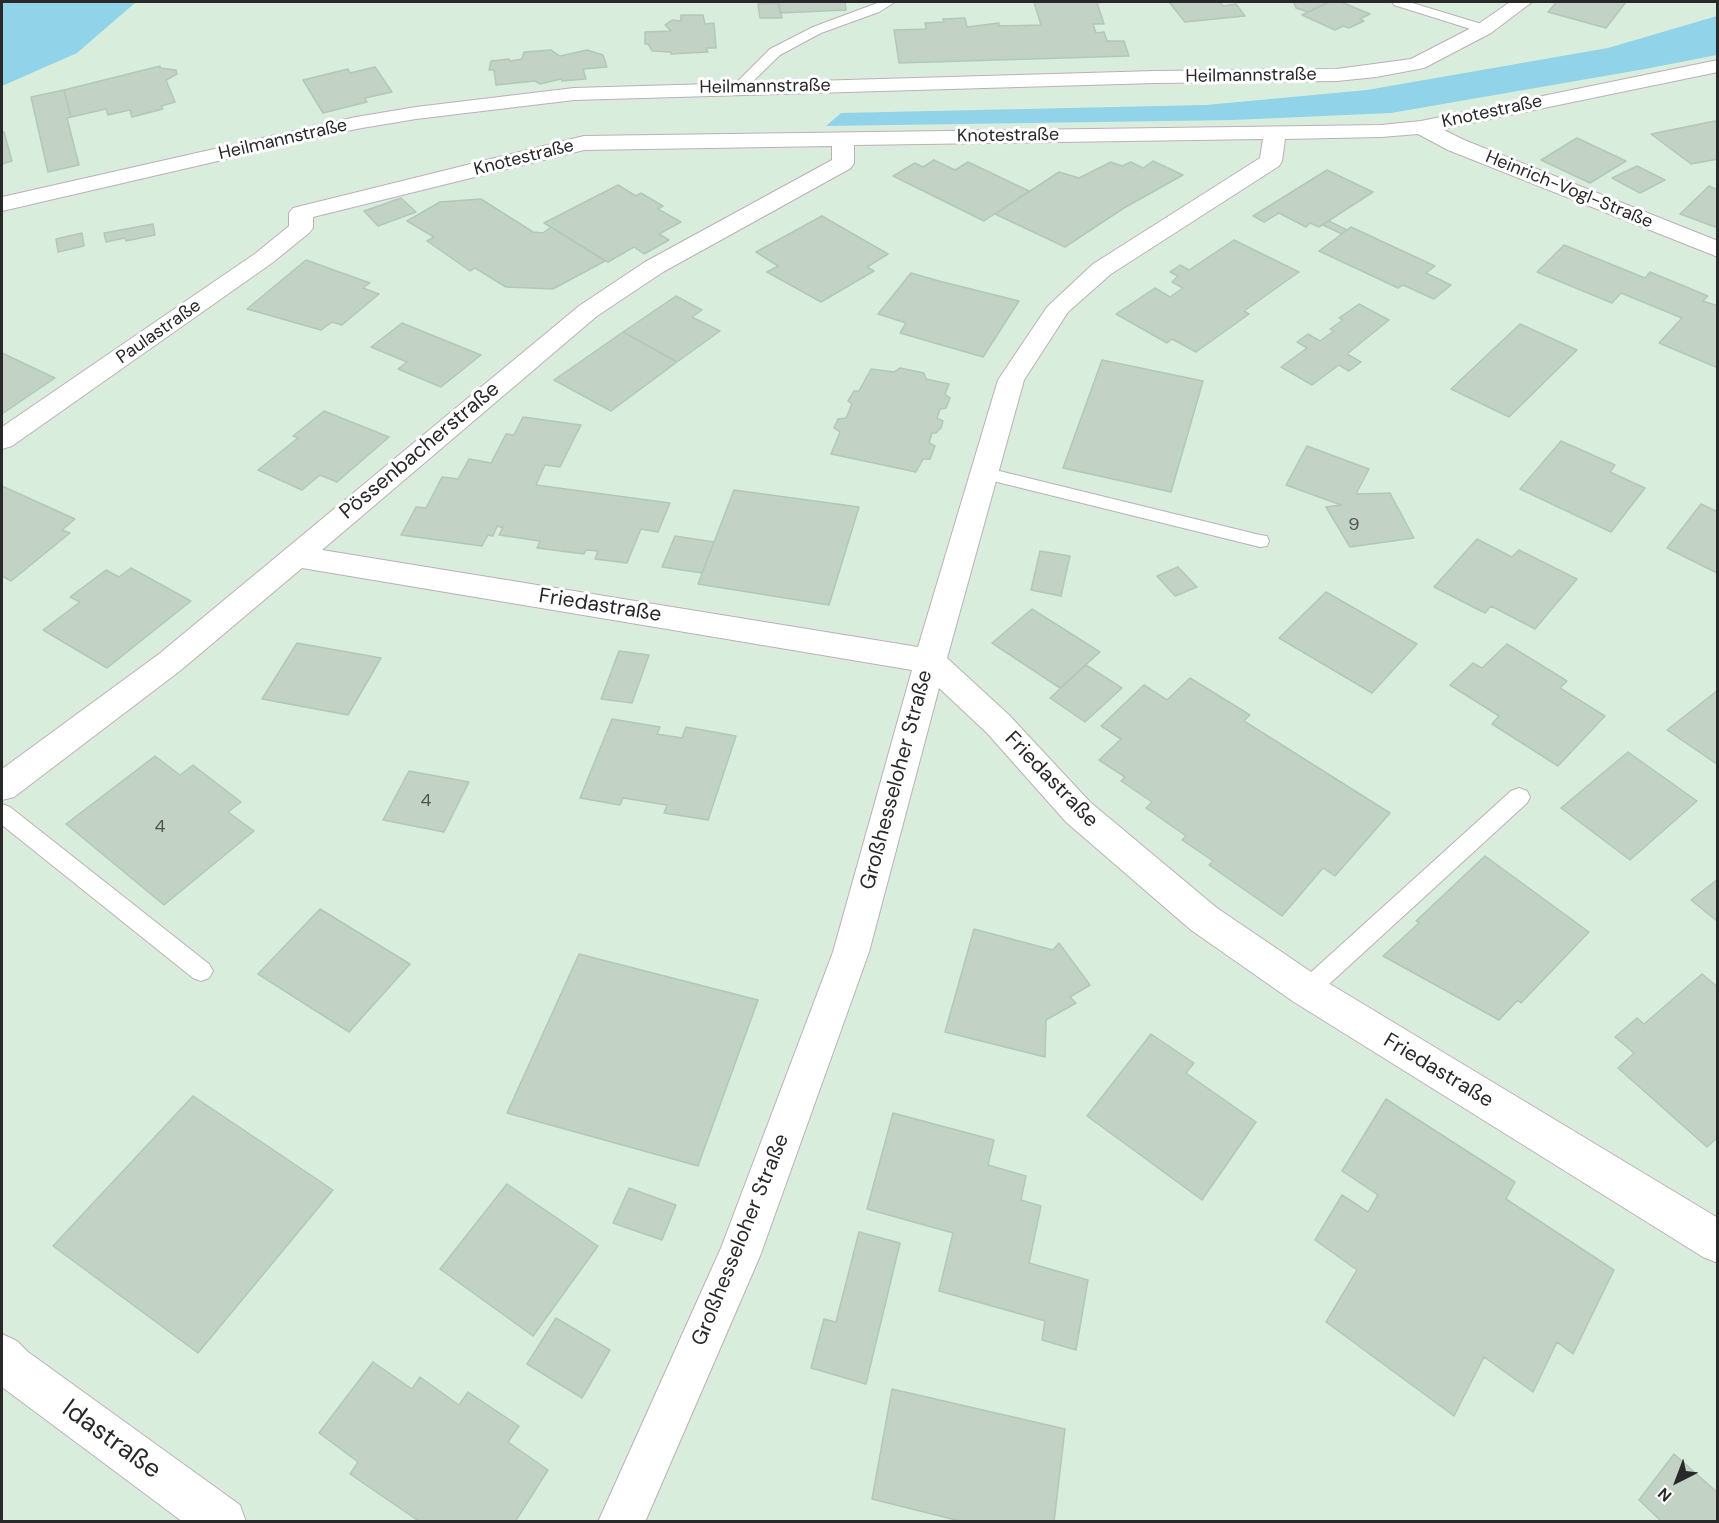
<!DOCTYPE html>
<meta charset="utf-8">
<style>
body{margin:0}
#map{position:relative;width:1719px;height:1523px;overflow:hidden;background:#d9eddd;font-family:"DM Sans",sans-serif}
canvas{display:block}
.frame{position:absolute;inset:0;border:3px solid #292929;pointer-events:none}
.north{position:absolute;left:1647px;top:1451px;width:60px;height:60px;-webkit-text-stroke:4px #fff;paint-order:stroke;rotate:222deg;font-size:16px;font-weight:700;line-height:24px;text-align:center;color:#292929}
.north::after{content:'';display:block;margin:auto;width:21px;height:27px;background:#292929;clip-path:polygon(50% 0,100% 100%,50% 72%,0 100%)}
</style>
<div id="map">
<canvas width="1719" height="1523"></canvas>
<div class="frame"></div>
<div class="north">N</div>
</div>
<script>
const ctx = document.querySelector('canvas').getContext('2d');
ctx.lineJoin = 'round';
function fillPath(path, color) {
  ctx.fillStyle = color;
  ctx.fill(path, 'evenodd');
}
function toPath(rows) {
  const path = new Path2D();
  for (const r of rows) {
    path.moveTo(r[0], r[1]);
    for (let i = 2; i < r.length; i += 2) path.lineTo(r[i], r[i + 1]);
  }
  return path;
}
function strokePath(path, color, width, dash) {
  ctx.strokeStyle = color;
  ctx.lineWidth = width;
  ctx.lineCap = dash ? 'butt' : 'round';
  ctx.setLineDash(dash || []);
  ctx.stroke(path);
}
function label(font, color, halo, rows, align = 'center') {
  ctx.font = font + ' "DM Sans",sans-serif';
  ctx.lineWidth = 6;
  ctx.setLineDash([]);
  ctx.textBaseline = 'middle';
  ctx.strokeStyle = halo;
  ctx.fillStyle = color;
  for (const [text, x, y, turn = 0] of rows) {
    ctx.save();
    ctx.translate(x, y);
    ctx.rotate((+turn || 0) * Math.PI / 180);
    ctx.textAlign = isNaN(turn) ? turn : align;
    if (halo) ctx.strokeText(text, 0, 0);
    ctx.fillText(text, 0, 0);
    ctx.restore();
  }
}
const green = toPath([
 [2,2,136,2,77,53,2,86],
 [1717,16,1717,55,1645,69,1391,113,1233,120,826,126,841,113,1206,105,1367,90,1608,48]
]);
const building = toPath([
 [778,2,845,2,846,10,780,13,778,2],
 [1034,2,1104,2,1097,3,1104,24,1093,24,1096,33,1104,32,1107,41,1124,41,1129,56,899,63,894,30,926,29,925,23,944,22,943,19,965,18,967,27,999,23,999,26,1041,25,1034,2],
 [1169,2,1220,2,1223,6,1236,4,1245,16,1185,22,1169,2],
 [1297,2,1329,2,1308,12,1296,8,1294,3,1297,2],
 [1329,2,1341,2,1370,14,1360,19,1364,21,1349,28,1343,26,1335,30,1302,15,1329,2],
 [1550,2,1626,2,1606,28,1548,12,1556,3,1550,2],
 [779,3,782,18,760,18,758,4,779,3],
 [681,15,703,15,705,24,714,23,716,48,706,48,708,52,671,54,671,52,652,51,648,44,645,44,645,32,671,31,665,25,672,20,681,21,681,15],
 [551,50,560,56,587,50,603,55,607,67,583,69,586,79,562,81,561,79,540,84,535,81,496,85,494,70,489,70,491,61,509,59,510,61,522,59,524,52,551,50],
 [160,66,160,68,176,70,177,74,166,80,175,102,161,106,163,109,132,117,130,110,108,115,106,109,71,117,64,90,160,66],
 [375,67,392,92,365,98,367,102,323,113,303,80,348,69,350,73,375,67],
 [64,90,71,117,67,118,79,165,48,172,31,97,64,90],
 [1715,121,1718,123,1718,159,1691,164,1651,134,1715,121],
 [4,132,12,161,2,164,2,133,4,132],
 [1577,138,1626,161,1590,183,1541,160,1577,138],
 [934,160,955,170,968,162,1029,191,984,221,893,176,915,163,923,167,934,160],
 [1153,161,1183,175,1124,208,1065,247,995,214,1059,172,1079,178,1111,162,1122,166,1131,162,1143,168,1153,161],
 [1637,166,1665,180,1640,193,1612,178,1637,166],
 [1327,170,1373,192,1319,227,1310,223,1306,227,1279,213,1264,222,1253,216,1327,170],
 [618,185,636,196,641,193,663,206,658,209,681,222,659,234,669,240,644,254,634,247,608,262,544,223,618,185],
 [1709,186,1718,190,1718,228,1680,214,1709,186],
 [401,198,416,212,378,226,364,211,401,198],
 [481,199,533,232,543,233,551,227,605,261,553,289,506,287,475,268,470,271,427,241,434,237,407,221,440,202,481,199],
 [822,216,888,254,867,267,874,271,821,302,767,272,778,266,756,252,822,216],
 [1329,221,1347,230,1342,234,1323,225,1329,221],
 [153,224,155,235,126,241,125,238,106,242,104,233,153,224],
 [1351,227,1435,266,1426,273,1451,285,1434,299,1403,285,1398,288,1319,251,1351,227],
 [82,233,84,246,58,252,56,239,82,233],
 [1234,240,1299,272,1244,311,1249,314,1196,352,1172,339,1167,343,1116,314,1155,288,1170,297,1183,288,1172,282,1178,276,1170,272,1180,265,1189,270,1234,240],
 [1564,245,1645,278,1650,272,1708,296,1703,301,1718,306,1718,368,1659,343,1682,318,1621,293,1612,303,1537,272,1564,245],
 [306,260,370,283,363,288,379,294,342,325,332,322,321,330,247,309,306,260],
 [911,273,939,281,1019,301,983,357,900,333,906,323,878,314,911,273],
 [676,296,702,310,692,317,720,331,677,362,623,332,676,296],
 [1359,304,1389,320,1347,354,1361,362,1349,371,1339,365,1312,385,1281,367,1307,348,1297,342,1308,334,1320,341,1334,331,1330,329,1343,320,1339,318,1359,304],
 [402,323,481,355,441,387,398,369,407,362,371,347,402,323],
 [1520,324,1577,350,1509,417,1451,389,1520,324],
 [623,332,677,362,611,411,554,380,623,332],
 [2,353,55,378,2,414,2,353],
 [1102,360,1203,381,1171,492,1063,468,1102,360],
 [900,368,924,373,926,379,949,384,945,394,950,398,946,408,940,409,937,418,943,421,941,428,936,433,932,433,929,443,935,446,930,459,923,459,916,472,831,454,840,432,834,428,838,419,846,418,852,404,848,401,854,391,859,391,871,369,894,372,900,368],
 [324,411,389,437,337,482,320,475,302,490,258,470,298,438,293,436,324,411],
 [523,417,581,425,560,467,545,465,536,485,670,503,658,532,641,529,627,563,595,559,598,551,586,550,584,554,537,548,540,541,499,535,503,527,500,527,497,526,493,536,488,535,482,546,401,535,416,507,426,508,442,477,458,479,469,459,491,463,506,434,514,435,523,417],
 [1561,441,1615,465,1610,472,1645,488,1611,532,1520,489,1561,441],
 [1307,446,1369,469,1356,494,1390,493,1414,538,1350,547,1326,507,1341,505,1286,485,1307,446],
 [2,486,75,519,62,530,70,533,11,581,2,576,2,486],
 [734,490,859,507,829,605,698,584,734,490],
 [1701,504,1718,512,1717,573,1667,548,1701,504],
 [675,536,714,542,702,573,662,567,675,536],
 [1477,539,1512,557,1519,550,1577,579,1535,629,1491,606,1485,613,1434,587,1477,539],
 [1040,551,1070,556,1061,596,1031,590,1040,551],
 [1178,567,1197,587,1175,596,1157,576,1178,567],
 [131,568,191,601,107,668,43,630,80,602,70,597,106,570,119,577,131,568],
 [1326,592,1417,644,1372,693,1279,638,1326,592],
 [1032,609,1100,652,1060,688,992,643,1032,609],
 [297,643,381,658,348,715,262,699,297,643],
 [1507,644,1567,681,1560,688,1605,716,1558,766,1492,724,1499,716,1450,685,1473,663,1482,668,1507,644],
 [619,651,649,655,632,703,601,699,619,651],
 [1086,665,1122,688,1085,722,1050,698,1086,665],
 [1190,678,1250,715,1244,721,1390,813,1335,876,1323,868,1282,916,1209,865,1213,861,1182,840,1186,836,1146,808,1152,802,1121,781,1125,777,1099,760,1121,739,1101,726,1144,685,1167,700,1190,678],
 [1718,690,1718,765,1667,730,1718,690],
 [612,719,660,727,657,734,682,738,686,727,736,736,708,820,664,813,667,805,623,798,620,805,580,798,612,719],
 [1628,752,1697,801,1630,860,1561,808,1628,752],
 [155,756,180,775,193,765,241,802,228,812,254,831,164,905,66,824,155,756],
 [409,771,469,782,444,832,383,820,409,771],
 [1485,856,1589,932,1521,1003,1518,1000,1499,1020,1383,956,1419,923,1416,921,1485,856],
 [1718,879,1718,922,1691,900,1718,879],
 [320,909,410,964,349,1032,258,974,320,909],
 [974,929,1053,950,1059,943,1090,985,1070,997,1076,1003,1046,1020,1045,1057,945,1032,974,929],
 [579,954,758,1000,698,1166,507,1113,579,954],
 [1702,974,1718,987,1718,1137,1707,1147,1618,1068,1634,1053,1615,1037,1637,1018,1644,1024,1702,974],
 [1151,1034,1194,1063,1186,1073,1256,1122,1202,1200,1087,1116,1151,1034],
 [193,1096,333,1190,198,1353,53,1246,193,1096],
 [1386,1099,1515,1182,1506,1199,1614,1270,1573,1354,1557,1342,1533,1392,1484,1357,1454,1416,1326,1322,1357,1270,1315,1240,1342,1195,1368,1212,1378,1195,1342,1171,1386,1099],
 [893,1113,994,1140,988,1165,1026,1176,1021,1200,1041,1206,1029,1263,1088,1280,1076,1350,1042,1340,1045,1321,939,1291,953,1233,867,1209,893,1113],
 [507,1184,598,1246,533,1336,440,1269,507,1184],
 [629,1188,676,1205,662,1240,613,1223,629,1188],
 [859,1232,900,1243,866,1384,811,1368,824,1319,836,1322,859,1232],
 [556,1318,610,1350,582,1398,527,1364,556,1318],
 [373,1362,412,1389,420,1377,459,1405,468,1392,519,1426,508,1442,548,1470,515,1522,420,1522,350,1474,358,1462,319,1433,373,1362],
 [892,1389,1065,1429,1054,1522,964,1522,872,1499,892,1389],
 [1674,1454,1718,1493,1718,1522,1662,1522,1639,1500,1674,1454]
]);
const service = toPath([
 [880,2,895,2,879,12,821,33,780,55,743,91,733,91,731,88,770,49,813,27,880,2],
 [1392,2,1409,2,1488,26,1490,29,1488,32,1480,32,1394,5,1392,2],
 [983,467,1260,535,1267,536,1269,541,1267,546,1260,547,977,477,974,473,977,469,983,467],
 [1519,788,1527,791,1530,797,1527,803,1315,997,1307,1001,1299,997,1295,990,1299,983,1511,791,1519,788],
 [2,804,10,807,209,964,213,971,209,978,201,981,193,978,2,825,2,804]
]);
const minor = toPath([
 [1510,2,1532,2,1491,33,1424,68,1376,77,1337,81,1155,83,574,100,416,119,356,129,2,211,2,197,356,117,416,107,574,88,1155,71,1337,69,1411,59,1477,25,1510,2],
 [1718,60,1718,72,1442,129,1464,140,1718,241,1718,257,1448,150,1418,134,1381,137,1285,139,1282,161,1279,166,1111,274,1068,312,1024,380,947,658,1009,715,1090,802,1217,908,1320,978,1718,1218,1718,1263,1703,1257,1294,1002,1191,930,1066,822,987,733,939,688,869,952,760,1256,645,1522,598,1522,721,1248,833,952,912,670,302,568,181,670,14,797,2,800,2,769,159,654,579,306,645,262,832,160,832,146,584,150,313,217,313,228,309,233,272,263,12,446,2,449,2,427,256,253,289,226,289,213,293,208,584,136,1381,125,1421,121,1718,60],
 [1263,139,1260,158,1093,264,1047,307,998,380,918,647,322,550,597,316,663,272,851,168,854,163,854,145,1263,139],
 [2,1334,17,1341,28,1352,240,1505,246,1522,183,1522,2,1387,2,1334]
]);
const farStreetnames = [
 ["Heilmannstraße",1251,76,-1],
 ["Heilmannstraße",765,87,-1],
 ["Knotestraße",1492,112,-12],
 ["Knotestraße",1008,136,-1],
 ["Heilmannstraße",283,140,-13],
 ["Knotestraße",524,158,-14],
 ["Heinrich-Vogl-Straße",1569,190,22],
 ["Paulastraße",159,332,-35]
];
const numberNames = [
 ["9",1354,525],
 ["4",426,801],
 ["4",160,827]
];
const streetNames = [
 ["Pössenbacherstraße",420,451,-40],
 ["Friedastraße",600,606,9],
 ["Großhesseloher Straße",897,780,-75],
 ["Friedastraße",1051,780,46],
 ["Friedastraße",1438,1071,31],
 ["Großhesseloher Straße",741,1240,-68]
];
const nearStreetnames = [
 ["Idastraße",111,1440,36]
];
fillPath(green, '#91d3e8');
fillPath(building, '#c2d2c5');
strokePath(building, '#b3c8b8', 1.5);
strokePath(service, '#bfaeb7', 2);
strokePath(minor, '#bfaeb7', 2);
fillPath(service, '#fff');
fillPath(minor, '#fff');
label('18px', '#292929', '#fff', farStreetnames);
label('18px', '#4f5350', null, numberNames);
label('21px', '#292929', '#fff', streetNames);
label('26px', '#292929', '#fff', nearStreetnames);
</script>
